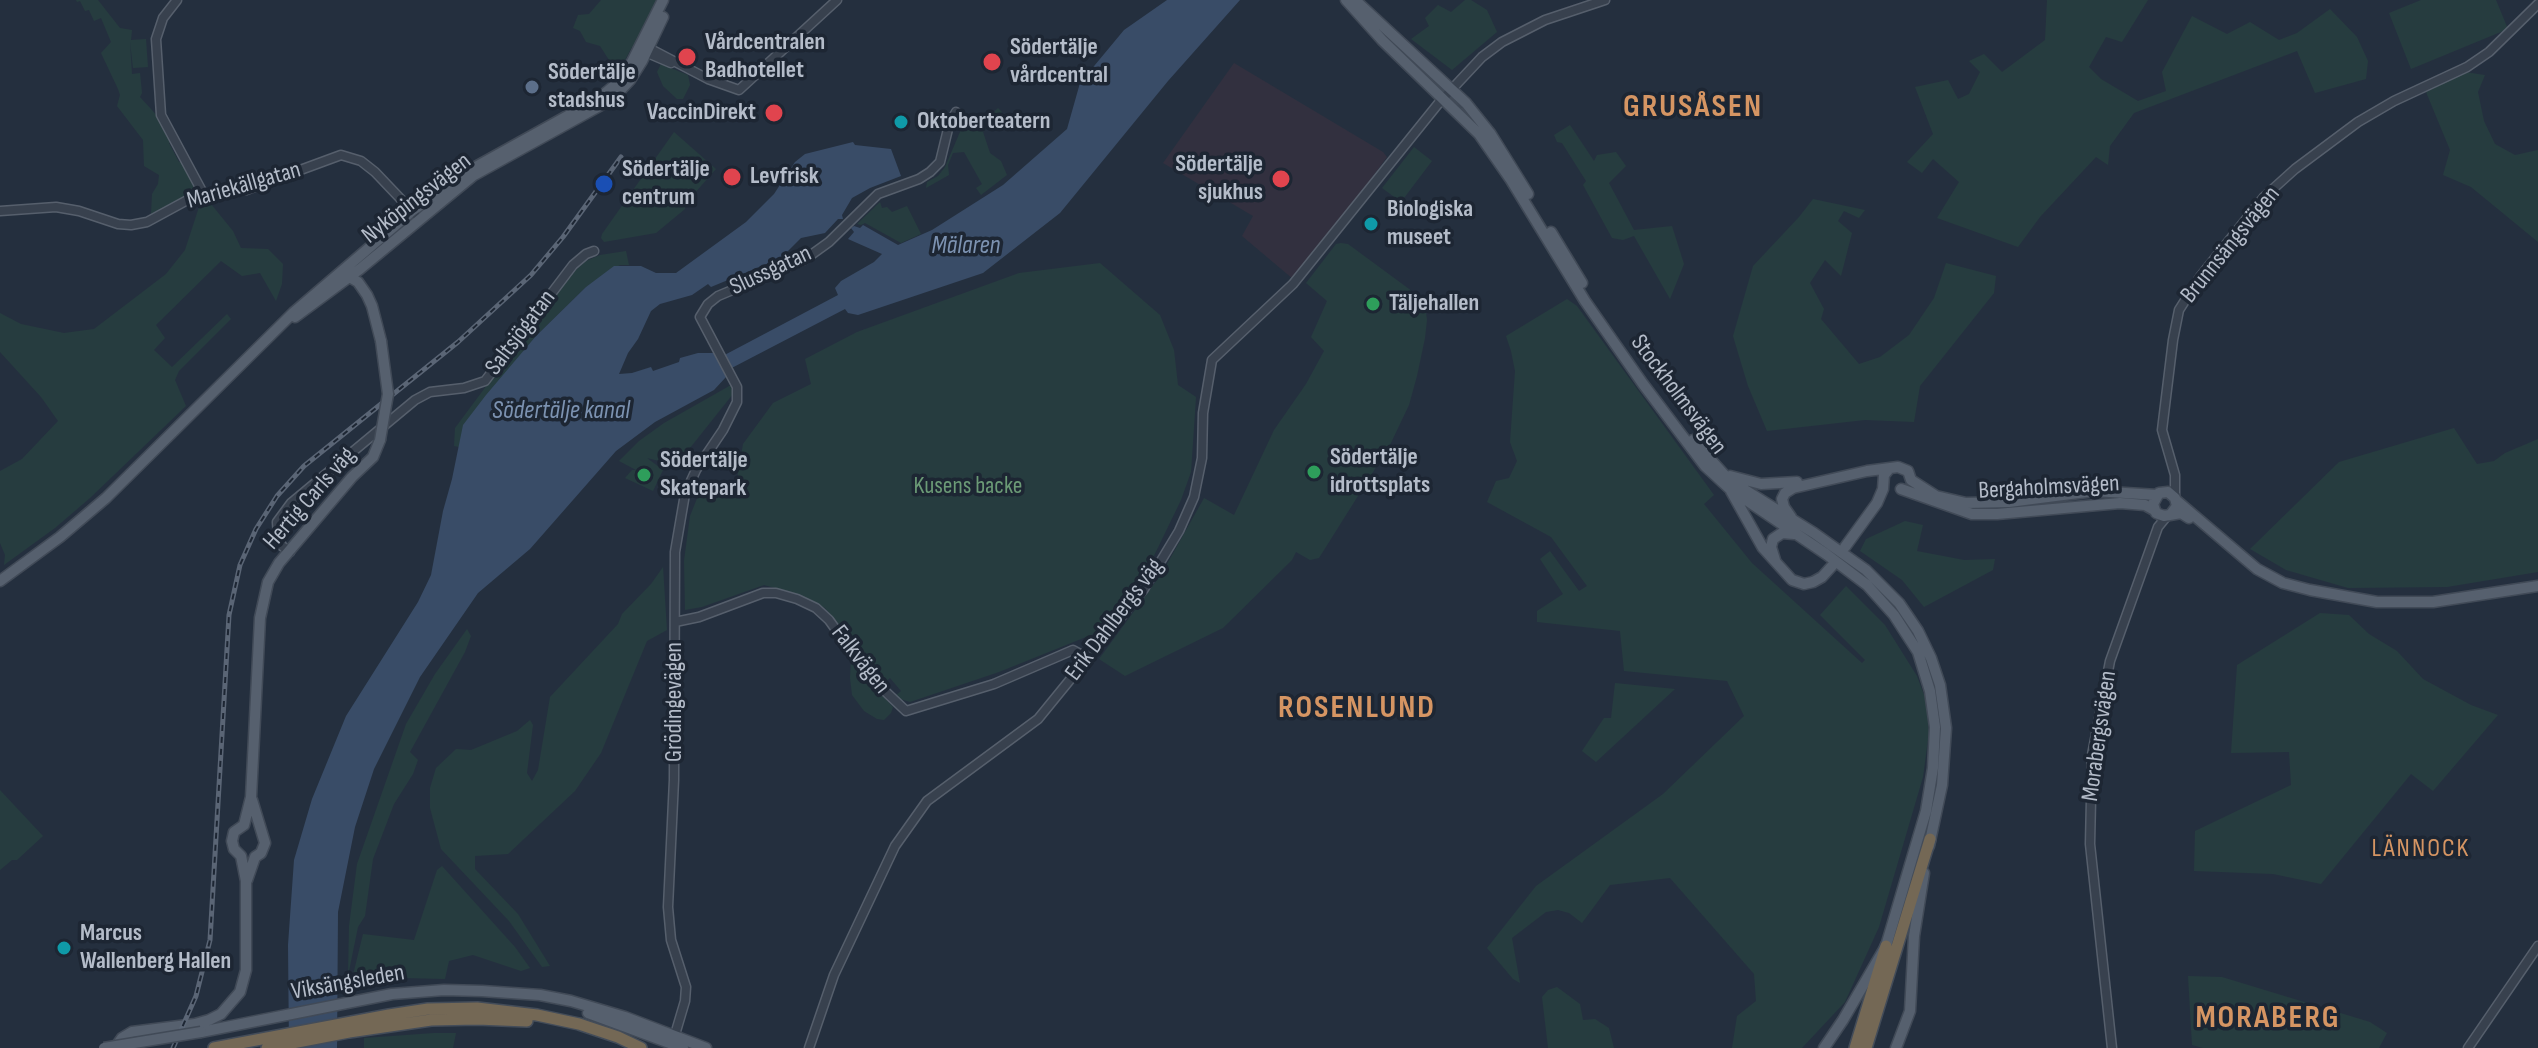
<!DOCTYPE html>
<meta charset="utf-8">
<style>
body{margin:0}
canvas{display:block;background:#242f3e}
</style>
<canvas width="2538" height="1048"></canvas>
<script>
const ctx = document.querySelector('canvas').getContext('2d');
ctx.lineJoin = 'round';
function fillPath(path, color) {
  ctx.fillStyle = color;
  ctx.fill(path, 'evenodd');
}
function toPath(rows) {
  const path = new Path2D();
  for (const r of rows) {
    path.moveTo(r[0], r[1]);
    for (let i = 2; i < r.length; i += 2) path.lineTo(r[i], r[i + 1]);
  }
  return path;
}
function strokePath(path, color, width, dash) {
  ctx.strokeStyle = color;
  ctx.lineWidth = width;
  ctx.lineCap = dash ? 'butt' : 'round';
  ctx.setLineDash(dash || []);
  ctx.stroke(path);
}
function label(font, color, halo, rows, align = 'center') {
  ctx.font = font + ' "Sofia Sans Condensed",sans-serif';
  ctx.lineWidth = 7;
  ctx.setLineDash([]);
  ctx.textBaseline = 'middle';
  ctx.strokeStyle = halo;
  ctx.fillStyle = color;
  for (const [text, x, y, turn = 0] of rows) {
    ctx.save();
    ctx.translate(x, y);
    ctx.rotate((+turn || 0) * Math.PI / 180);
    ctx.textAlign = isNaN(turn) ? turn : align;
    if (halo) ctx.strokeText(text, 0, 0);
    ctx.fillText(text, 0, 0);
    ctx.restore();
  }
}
const medical = toPath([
 [1234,63,1383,152,1387,157,1361,193,1293,279,1242,236,1253,216,1163,163]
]);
const green = toPath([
 [76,0,98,0,120,28,132,30,131,40,146,39,148,67,133,68,130,42,132,74,140,73,142,93,140,97,162,121,173,140,169,143,179,162,185,160,194,182,193,191,156,213,151,214,152,194,158,184,159,175,144,166,143,140,117,106,120,95,118,89,101,53,111,42,101,18,94,21,89,10,85,11,80,1,77,2],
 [601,0,658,0,647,20,637,46,632,47,625,60,609,60,600,46,586,42,580,31,573,28,578,15,589,14],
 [1465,0,1471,0,1487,10,1497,32,1452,70,1411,39,1429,26,1425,18,1438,5,1451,12],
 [2047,0,2148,0,2122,42,2106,37,2089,67,2101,79,2138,101,2166,91,2162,72,2192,16,2227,34,2250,22,2279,40,2297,33,2330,9,2357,37,2368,61,2366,79,2315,93,2297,51,2134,113,2110,146,2108,165,2096,157,2040,217,2018,247,1937,218,1959,182,1933,159,1922,173,1907,162,1933,134,1915,87,1948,80,1958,99,1969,94,1980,72,1969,61,1984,54,2002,72,2045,40],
 [2421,0,2496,0,2508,29,2411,69,2389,13],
 [661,64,688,75,690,85,683,99,677,99,663,86,657,72],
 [2465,72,2485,75,2478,92,2484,121,2495,144,2515,155,2538,150,2538,242,2471,187,2443,175,2450,150,2426,92],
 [998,108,1002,112,983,132,990,153,1001,161,1007,175,981,195,976,188,982,184,964,152,953,153,948,165,949,175,926,188,927,182,938,176,945,167,966,118,980,125],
 [1570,125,1594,161,1597,155,1616,152,1626,166,1609,183,1634,230,1672,226,1684,264,1670,299,1634,236,1623,240,1612,238,1583,185,1586,181,1562,143,1557,142,1554,135],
 [674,132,716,169,686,203,685,209,656,233,604,242,601,238,602,234],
 [1414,147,1432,161,1401,202,1382,188],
 [1813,199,1865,210,1859,218,1844,211,1838,221,1852,233,1841,276,1825,260,1810,283,1824,309,1821,319,1859,364,1880,357,1909,335,1934,298,1946,263,1996,276,1994,293,1920,386,1914,422,1865,420,1767,431,1748,386,1733,336,1753,266,1799,217],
 [880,202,882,208,887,207,892,212,907,206,921,234,901,243,865,223,861,225,857,224],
 [211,204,233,231,241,248,268,249,283,264,282,284,276,301,260,273,242,276,221,261,156,325,165,338,154,350,172,367,227,314,231,319,179,371,175,380,186,406,90,498,55,528,4,565,5,555,0,543,0,471,22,459,58,421,41,397,0,352,0,313,21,324,64,333,94,329,166,274,185,250,199,207],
 [1341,243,1348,244,1420,297,1425,304,1427,320,1425,338,1417,376,1409,405,1390,445,1319,558,1310,560,1296,552,1292,560,1223,628,1125,676,1099,659,1162,573,1204,498,1234,515,1274,430,1306,384,1324,351,1311,337,1327,301,1306,283,1336,244],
 [626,251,629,265,620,265,586,287,536,336,464,425,459,447,454,446,455,428,545,307,577,269,586,261,600,255],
 [1100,263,1160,315,1174,350,1178,385,1196,397,1191,472,1181,500,1149,566,1096,633,999,672,910,702,894,697,901,691,890,678,883,684,825,608,797,594,764,585,702,607,685,610,684,561,690,516,704,481,735,490,743,444,773,403,811,384,805,359,857,332,1019,273],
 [1567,299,1577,306,1714,495,1704,504,1752,563,1862,663,1865,660,1820,615,1846,586,1885,625,1917,676,1926,700,1929,732,1923,777,1879,927,1845,1002,1802,1048,1732,1048,1737,1016,1756,1001,1754,974,1670,878,1610,885,1582,923,1569,913,1558,910,1546,912,1512,938,1520,983,1513,979,1487,948,1536,886,1663,794,1744,716,1727,681,1624,671,1620,631,1537,622,1537,611,1563,594,1540,559,1550,551,1579,591,1587,586,1551,537,1487,502,1496,481,1509,478,1517,461,1510,442,1515,371,1511,351,1506,336],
 [731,385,733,394,682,458,673,460,667,468,660,465,659,461,647,458,663,470,653,491,625,478,632,470,636,470,619,461,639,441,664,423],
 [2454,428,2477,464,2494,461,2505,453,2538,439,2538,572,2447,587,2348,588,2286,570,2250,549,2339,462],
 [1905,521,1923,525,1917,551,1964,560,1995,559,1993,570,1924,607,1902,580,1860,551,1866,539],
 [663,567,667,630,647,641,601,753,575,791,508,854,475,856,475,869,518,914,550,966,542,967,509,921,441,849,430,808,430,788,436,768,456,749,471,750,517,731,530,720,533,725,527,773,532,781,538,770,550,697,618,624,622,614,651,584],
 [2320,613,2349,615,2369,634,2397,651,2423,679,2471,705,2498,715,2433,791,2411,774,2321,884,2273,874,2194,871,2195,831,2291,785,2289,752,2231,753,2237,665],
 [467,629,471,636,465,652,410,752,418,760,413,774,394,804,373,859,365,916,358,927,348,976,349,926,357,864,406,724,435,674],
 [851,659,893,707,891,713,884,720,877,719,864,711,852,695,850,678],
 [1615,683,1675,689,1596,762,1582,751,1604,718,1611,718],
 [0,790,43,836,17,860,12,860,0,870],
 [442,866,515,947,530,968,521,971,473,955,449,961,445,979,402,978,351,983,363,934,414,940,437,870],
 [2188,976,2222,977,2370,1022,2387,1033,2379,1048,2203,1048,2192,1045],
 [1557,987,1580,1004,1583,1020,1595,1019,1609,1028,1614,1048,1548,1048,1542,997,1548,990],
 [434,1033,456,1033,453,1048,364,1048,364,1038]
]);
const water = toPath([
 [1167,0,1240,0,1168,81,1060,213,983,273,858,315,848,313,845,309,724,372,726,377,714,390,655,422,616,451,530,549,478,593,420,677,374,769,355,827,338,912,337,1048,289,1048,288,945,294,860,312,799,346,716,418,602,431,575,443,511,452,479,463,425,486,395,536,336,586,287,614,266,641,266,656,273,676,273,746,222,774,194,795,162,805,154,853,142,855,145,891,149,901,176,870,188,852,198,842,215,843,219,838,219,825,233,801,238,781,258,711,287,708,284,692,295,660,304,651,311,638,339,628,353,619,374,632,373,651,367,653,371,679,362,680,358,698,353,714,353,717,359,838,295,835,288,841,281,874,262,882,254,848,239,854,232,851,228,854,226,860,228,863,225,898,245,932,230,1003,185,1067,129,1080,83,1124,30]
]);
const minor = toPath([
 [177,0,163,18,156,39,161,115,204,195],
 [643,45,708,79,739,90,837,0],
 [643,51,671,63],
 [0,211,56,207,79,211,118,224,131,225,147,222,193,197,246,190,341,155,361,161,375,172,415,214],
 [2175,498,2175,475,2162,430,2173,340,2179,310,2200,277,2264,197,2295,169,2358,122,2394,101,2467,67,2489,52,2538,4],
 [290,552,282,546,278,536,277,522,291,503,415,400,430,392,464,388,485,381,573,265,586,254,594,251],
 [675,622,699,617,763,593,776,593,797,599,816,608,829,620,869,676,906,711,994,684,1073,650,1088,658],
 [674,1038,685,1001,686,987,671,940,668,907,674,780,675,552,685,494,696,470,723,430,737,402,737,387,700,317,708,304,718,296,804,260,829,242,878,194,919,179,930,172,940,162,949,125,956,112],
 [809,1048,834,975,895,846,927,801,1038,719,1144,589,1179,531,1194,497,1202,458,1203,413,1212,360,1293,284,1438,104,1482,57,1502,42,1545,20,1605,0],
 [2112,1048,2090,844,2092,755,2110,661,2158,527,2167,516],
 [2468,1048,2538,946]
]);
const major = toPath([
 [1346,0,1382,40,1479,134,1511,180,1585,301,1643,384,1705,466,1730,489,1826,554,1867,585,1894,615,1918,652,1930,691,1935,727,1933,768,1926,811,1886,946,1843,1020,1824,1048],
 [1355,0,1466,103,1490,133,1528,194],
 [1551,232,1582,283],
 [346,275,358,282,367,295,372,306,381,341],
 [295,317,360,269,474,175,612,99,630,80,642,61,663,17],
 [1693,440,1729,480,1814,533,1866,570,1899,603,1918,631,1931,658,1940,685,1946,728,1942,785,1929,846],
 [1730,476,1761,484,1797,482],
 [1911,480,1936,496,1966,503,2009,502,2094,491,2157,495],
 [1901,489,1972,514,1997,514,2120,503,2145,505,2154,510],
 [1731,491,1763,548,1792,580,1804,584,1813,582,1822,577,1832,566],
 [2177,501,2257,569,2283,583,2310,590,2377,602,2433,602,2538,586],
 [2171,514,2177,506,2175,498,2168,492,2159,493,2153,504,2156,513,2164,516,2181,513,2189,518],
 [1791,517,1784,507,1782,499,1785,493,1793,488,1867,471,1898,467,1908,471,1911,480],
 [1845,547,1877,503,1883,489,1884,475,1889,469],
 [1775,560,1771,547,1773,539,1782,533,1794,534],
 [0,581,60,537,106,498,293,313,412,211,470,170,598,99,614,86,632,62,663,0],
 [247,880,255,857,261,853,265,843,252,800],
 [588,1013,683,1048],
 [201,1032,392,994,444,990,482,991,540,995,571,1001,625,1017,706,1048],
 [115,1048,122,1038,132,1032,195,1024,209,1020,221,1014,240,992,246,970,246,881,241,856,234,849,232,841,234,832,244,825,251,797,260,618,268,582,279,563,352,477,373,457,380,440],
 [1896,1048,1910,1011,1914,936,1924,873]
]);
const highway = toPath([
 [214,1048,389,1015,428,1009,477,1008,537,1015,579,1024,618,1037,641,1048],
 [267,1048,349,1032,431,1020,477,1019,527,1021],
 [1855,1048,1886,946],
 [1866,1048,1930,839]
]);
const rail = toPath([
 [173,1048,196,996,210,940,229,615,240,565,256,529,277,496,304,466,458,342,531,275,563,237,621,157]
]);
const majorBridge = toPath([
 [380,440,388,394,381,341],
 [104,1048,201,1032]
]);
const markers = [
 [687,57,10,"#e0444e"],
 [992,62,10,"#e0444e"],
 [532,87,8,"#5c6f8a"],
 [774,113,10,"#e0444e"],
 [901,122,8,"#0f9aa8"],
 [732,177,10,"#e0444e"],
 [1281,179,10,"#e0444e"],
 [604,184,10,"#1a4fb4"],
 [1371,224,8,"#0f9aa8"],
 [1373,304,8,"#2e9e5b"],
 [1314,472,8,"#2e9e5b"],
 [644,475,8,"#2e9e5b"],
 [64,948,8,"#0f9aa8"]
];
const poiNames = [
 ["Vårdcentralen",705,43],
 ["Badhotellet",705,71],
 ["Södertälje",1010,48],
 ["vårdcentral",1010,76],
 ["Södertälje",548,73],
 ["stadshus",548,101],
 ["VaccinDirekt",756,113,"right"],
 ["Oktoberteatern",917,122],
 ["Södertälje",1263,165,"right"],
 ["sjukhus",1263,193,"right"],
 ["Södertälje",622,170],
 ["centrum",622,198],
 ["Levfrisk",750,177],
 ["Biologiska",1387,210],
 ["museet",1387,238],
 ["Täljehallen",1389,304],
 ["Södertälje",1330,458],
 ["idrottsplats",1330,486],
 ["Södertälje",660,461],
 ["Skatepark",660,489],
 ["Marcus",80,934],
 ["Wallenberg Hallen",80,962]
];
const streetNames = [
 ["Mariekällgatan",244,186,-16],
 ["Nyköpingsvägen",417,199,-38],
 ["Brunnsängsvägen",2231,245,-51],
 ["Slussgatan",771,271,-25],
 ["Saltsjögatan",521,333,-53],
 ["Stockholmsvägen",1678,395,53],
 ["Bergaholmsvägen",2049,488,-3],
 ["Hertig Carls väg",310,499,-49],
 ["Erik Dahlbergs väg",1115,620,-53],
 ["Falkvägen",860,660,52],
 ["Grödingevägen",675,702,-90],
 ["Morabergsvägen",2100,736,-82],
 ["Viksängsleden",348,983,-10]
];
const parkNames = [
 ["Kusens backe",968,487]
];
const waterNames = [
 ["Mälaren",966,246],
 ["Södertälje kanal",561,411]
];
const neighbourhoodNames = [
 ["LÄNNOCK",2421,849]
];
const districtNames = [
 ["GRUSÅSEN",1693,108],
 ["ROSENLUND",1357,709],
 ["MORABERG",2268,1019]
];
fillPath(medical, '#32303f');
fillPath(green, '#263c3f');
fillPath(water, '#394c67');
strokePath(minor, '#565f6c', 11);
strokePath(major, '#414a57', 13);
strokePath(highway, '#434c59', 14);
strokePath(minor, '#38414e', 8);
strokePath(major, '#56606e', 10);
strokePath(highway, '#746855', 11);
strokePath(rail, '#5a6575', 5);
strokePath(rail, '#1d2633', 2, [6]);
strokePath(majorBridge, '#414a57', 13, []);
strokePath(majorBridge, '#56606e', 10);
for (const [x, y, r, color] of markers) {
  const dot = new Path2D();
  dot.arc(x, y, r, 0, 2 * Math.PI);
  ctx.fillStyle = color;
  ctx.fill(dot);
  strokePath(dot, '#1d2633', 3);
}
label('bold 24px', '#b4bcc9', '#1d2633', poiNames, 'left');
label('24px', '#b4bcc9', '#1d2633', streetNames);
label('24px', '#6b9a76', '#1d2633', parkNames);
label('italic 26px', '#7c92b1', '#1d2633', waterNames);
ctx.letterSpacing = '2px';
label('26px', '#d59563', '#1d2633', neighbourhoodNames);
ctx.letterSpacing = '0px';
ctx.letterSpacing = '2px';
label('bold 32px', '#d59563', '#1d2633', districtNames);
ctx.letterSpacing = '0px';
</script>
